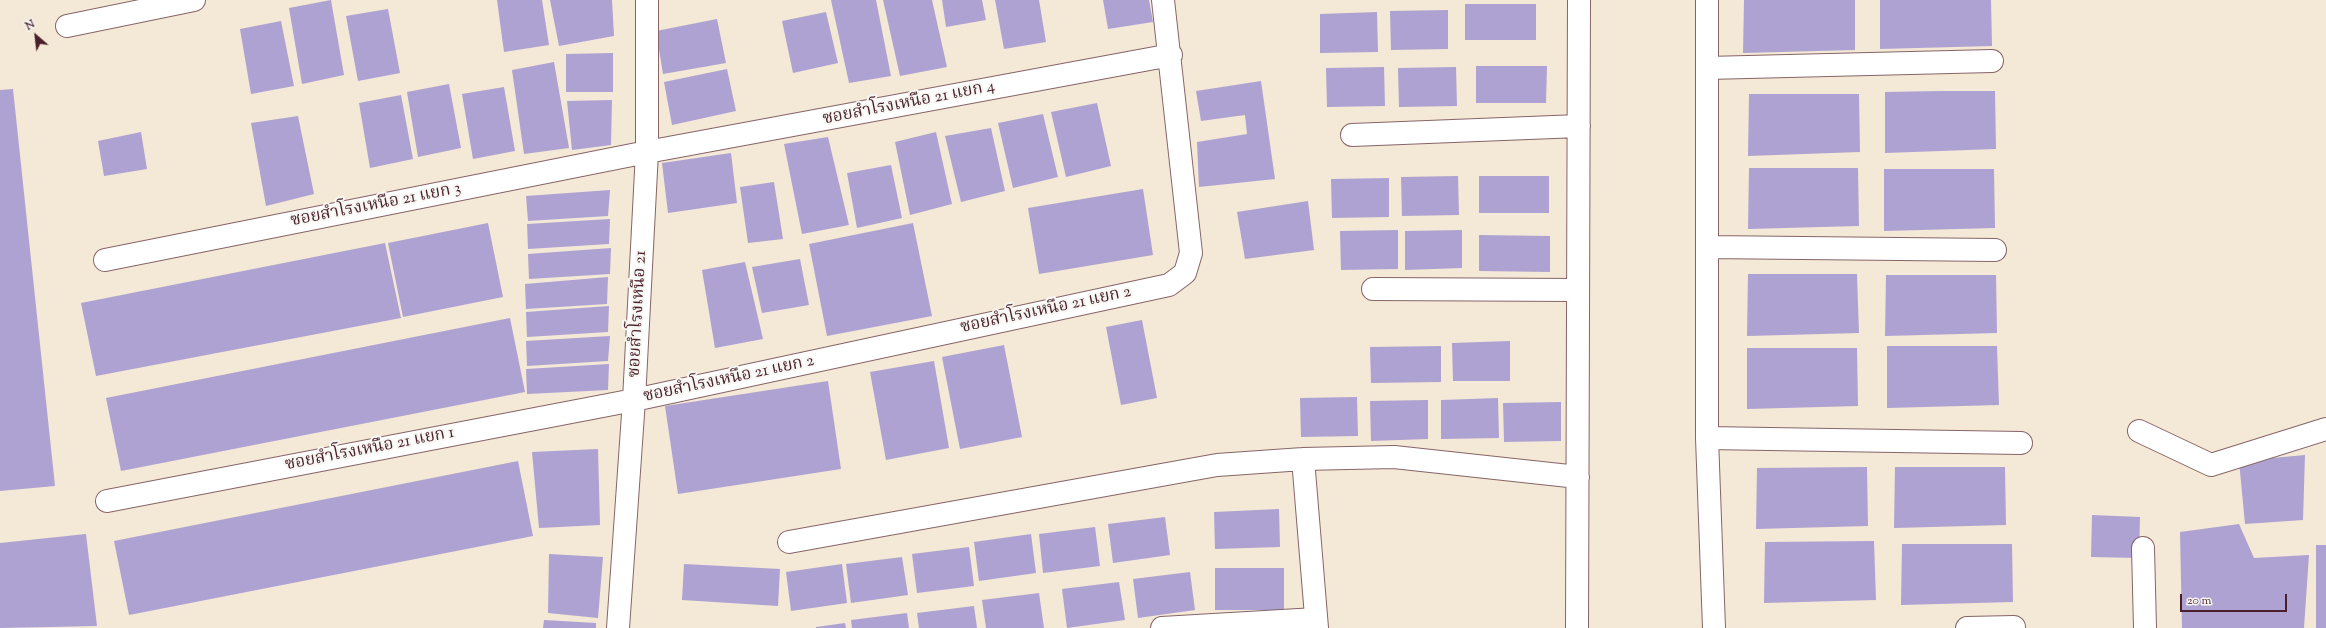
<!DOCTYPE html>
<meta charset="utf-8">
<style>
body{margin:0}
#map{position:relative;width:2326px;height:628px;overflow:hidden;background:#f4e8d6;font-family:"Sorts Mill Goudy",serif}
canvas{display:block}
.north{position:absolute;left:16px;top:16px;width:40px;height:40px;-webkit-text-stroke:3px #f6f6f2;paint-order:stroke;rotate:332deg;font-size:11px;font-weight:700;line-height:16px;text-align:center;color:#4a1f2b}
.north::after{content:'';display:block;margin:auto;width:14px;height:18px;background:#4a1f2b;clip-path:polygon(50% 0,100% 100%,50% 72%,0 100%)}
.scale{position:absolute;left:2180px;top:594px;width:107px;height:18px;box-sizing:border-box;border:2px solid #4a1f2b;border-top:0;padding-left:5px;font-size:12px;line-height:14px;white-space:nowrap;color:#4a1f2b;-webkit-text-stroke:3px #f6f6f2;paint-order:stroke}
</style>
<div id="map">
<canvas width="2326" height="628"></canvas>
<div class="north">N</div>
<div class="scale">20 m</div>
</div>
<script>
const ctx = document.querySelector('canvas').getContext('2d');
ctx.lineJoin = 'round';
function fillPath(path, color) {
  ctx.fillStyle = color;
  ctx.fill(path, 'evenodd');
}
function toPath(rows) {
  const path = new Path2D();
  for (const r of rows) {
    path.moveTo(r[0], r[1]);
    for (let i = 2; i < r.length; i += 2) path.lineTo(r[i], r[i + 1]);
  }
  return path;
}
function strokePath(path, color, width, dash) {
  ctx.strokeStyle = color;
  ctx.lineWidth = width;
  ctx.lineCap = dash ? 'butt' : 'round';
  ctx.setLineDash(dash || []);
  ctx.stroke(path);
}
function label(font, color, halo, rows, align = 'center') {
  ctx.font = font + ' "Sorts Mill Goudy","Noto Serif Thai",serif';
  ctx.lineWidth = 4;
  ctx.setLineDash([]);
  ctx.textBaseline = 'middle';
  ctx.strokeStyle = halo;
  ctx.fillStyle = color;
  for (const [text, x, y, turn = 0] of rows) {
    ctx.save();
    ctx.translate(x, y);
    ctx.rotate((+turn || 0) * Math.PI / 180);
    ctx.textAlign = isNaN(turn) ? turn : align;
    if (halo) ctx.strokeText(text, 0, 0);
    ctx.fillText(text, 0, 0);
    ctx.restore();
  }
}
const building = toPath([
 [331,0,344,75,302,84,289,8],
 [497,0,542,0,549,45,504,52],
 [550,0,612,0,614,36,559,46],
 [831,0,876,0,891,76,849,83],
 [883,0,932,0,947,67,900,76],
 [942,0,982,0,986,20,946,27],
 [995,0,1039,0,1046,42,1004,49],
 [1103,0,1149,0,1153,22,1108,29],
 [1744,0,1855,0,1855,50,1743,53],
 [1880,0,1991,0,1992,46,1880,49],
 [1465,4,1536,4,1536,40,1465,40],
 [388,9,400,73,358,81,346,16],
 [1448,10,1448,49,1391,50,1390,11],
 [826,12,838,63,793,73,782,21],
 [1377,12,1378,52,1320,53,1320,14],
 [717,19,726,63,663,74,656,31],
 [281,21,294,86,251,94,240,29],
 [613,53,613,92,566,92,566,54],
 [554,62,569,148,524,154,512,70],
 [1476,66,1547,66,1546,103,1476,103],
 [1384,67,1385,106,1327,107,1326,68],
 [1456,67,1457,106,1399,107,1398,68],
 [727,69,736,111,672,125,664,82],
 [1261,81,1275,179,1199,187,1197,142,1247,134,1245,115,1201,121,1196,91],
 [449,84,461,148,418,157,407,92],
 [504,87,515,151,473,159,462,94],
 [13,89,55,486,0,491,0,90],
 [1941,91,1995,91,1996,149,1885,153,1885,92],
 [1749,94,1859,94,1860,152,1748,156],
 [401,95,413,159,370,168,359,103],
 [612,100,611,145,572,150,567,101],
 [1097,103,1111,166,1066,177,1051,112],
 [1043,114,1058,177,1013,188,998,123],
 [298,116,314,194,266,206,251,123],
 [991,128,1005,191,961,202,945,136],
 [141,132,147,169,104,176,98,141],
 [936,132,952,204,910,215,895,142],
 [828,137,849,225,802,234,784,144],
 [731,153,737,203,668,213,662,163],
 [891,165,902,218,857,228,847,173],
 [1749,168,1858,168,1859,226,1748,229],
 [1884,169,1994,169,1995,228,1884,231],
 [1458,176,1459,215,1402,216,1401,177],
 [1479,176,1549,176,1549,213,1479,213],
 [1389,178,1389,217,1332,218,1331,179],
 [774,182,783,239,748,243,740,187],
 [1143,189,1153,255,1039,274,1028,208],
 [610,190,608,216,528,221,526,196],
 [1308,201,1314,250,1245,259,1237,212],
 [610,219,609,244,528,249,527,224],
 [488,223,503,297,403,317,388,243],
 [913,223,932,316,827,336,809,244],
 [1398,230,1398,269,1341,270,1340,231],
 [1462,230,1462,268,1405,270,1405,231],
 [1479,235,1550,236,1550,272,1479,271],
 [385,243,401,318,96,376,81,303],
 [611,248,610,274,529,279,528,254],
 [800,259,809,305,762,313,752,267],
 [745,262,763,339,715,348,702,270],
 [1748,274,1857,274,1859,333,1747,336],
 [1886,275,1996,275,1997,333,1885,336],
 [608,277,607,304,526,309,525,284],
 [609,306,608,332,527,337,526,312],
 [510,318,525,392,121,471,106,398],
 [1142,320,1157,398,1121,405,1106,327],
 [610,336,608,361,527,366,526,341],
 [1510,341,1510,381,1453,381,1452,343],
 [1004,345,1022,437,960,449,942,357],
 [1441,346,1441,382,1371,383,1370,347],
 [1887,346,1997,346,1999,405,1887,408],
 [1747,348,1857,348,1858,406,1747,409],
 [934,361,949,448,886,460,870,372],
 [609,364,608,390,527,394,526,369],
 [828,381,841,469,678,494,665,406],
 [1357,397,1358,436,1301,437,1300,398],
 [1498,398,1499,438,1441,439,1441,400],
 [1428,400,1428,439,1371,441,1370,401],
 [1561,402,1561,441,1504,442,1503,403],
 [598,449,600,525,539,528,532,452],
 [2305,455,2303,520,2245,524,2239,461],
 [518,461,533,536,129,615,114,541],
 [1867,467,1868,526,1756,529,1757,468],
 [1895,467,2005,467,2006,525,1894,528],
 [1279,509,1280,547,1215,549,1214,512],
 [2092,515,2140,517,2139,558,2091,557],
 [1165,517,1170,555,1113,563,1108,524],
 [2239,524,2254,558,2309,555,2304,628,2182,628,2180,532],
 [1095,527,1100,566,1043,573,1039,534],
 [86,534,97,626,0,628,0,543],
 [1031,534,1036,573,979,581,974,542],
 [1874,541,1876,600,1764,603,1765,542],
 [1902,544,2012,544,2013,602,1901,605],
 [2316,545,2326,545,2326,628,2316,628],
 [969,547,974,586,917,593,912,554],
 [549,554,603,557,598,618,548,613],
 [902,557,908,595,851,603,846,564],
 [684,564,780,569,778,606,682,600],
 [842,564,847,603,791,611,786,572],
 [1215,568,1284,568,1284,610,1215,610],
 [1190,572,1195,610,1138,618,1133,579],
 [1119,582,1125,620,1067,628,1062,589],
 [1039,593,1044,628,986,628,982,600],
 [974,606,977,628,919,628,917,613],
 [907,613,909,628,852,628,851,620],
 [544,620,596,623,596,628,543,628],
 [845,623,846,628,816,628,816,627]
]);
const street = toPath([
 [1707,0,1707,438,1714,628],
 [67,26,194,0],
 [1707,68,1992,61],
 [1352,135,1579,126],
 [1707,247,1995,250],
 [105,260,647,152,1171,55],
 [1373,289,1578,290],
 [2139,431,2211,465,2326,429],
 [1707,438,2021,443],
 [1303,459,1317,628],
 [107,501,634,400,1169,285,1185,273,1191,253,1163,0],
 [789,542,1217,465,1303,459,1394,457,1578,477],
 [2143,548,2145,628],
 [618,628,634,400,647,152,647,0],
 [1162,628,1316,619],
 [1577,628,1579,0],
 [1967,628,2014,627]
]);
const streetNames = [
 ["ซอยสำโรงเหนือ 21 แยก 4",909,104,-11],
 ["ซอยสำโรงเหนือ 21 แยก 3",376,206,-11],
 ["ซอยสำโรงเหนือ 21 แยก 2",1046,311,-12],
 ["ซอยสำโรงเหนือ 21",639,314,-87],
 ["ซอยสำโรงเหนือ 21 แยก 2",729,380,-12],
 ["ซอยสำโรงเหนือ 21 แยก 1",370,450,-11]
];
fillPath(building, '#aea2d2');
strokePath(street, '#866567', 24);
strokePath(street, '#fff', 22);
label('17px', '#4a1f2b', '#f6f6f2', streetNames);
</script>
